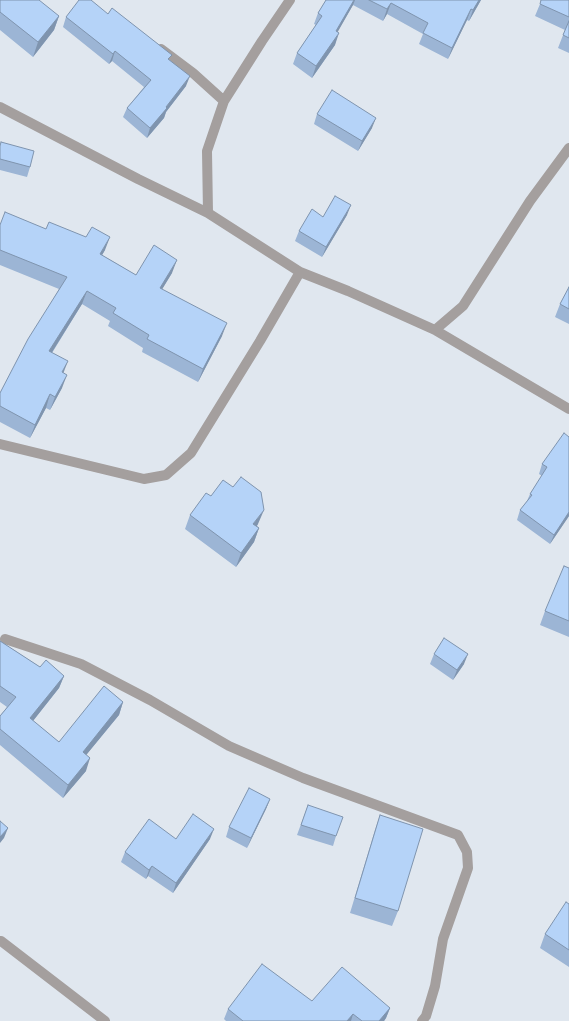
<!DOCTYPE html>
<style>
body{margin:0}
canvas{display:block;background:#e0e7ef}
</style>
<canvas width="569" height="1021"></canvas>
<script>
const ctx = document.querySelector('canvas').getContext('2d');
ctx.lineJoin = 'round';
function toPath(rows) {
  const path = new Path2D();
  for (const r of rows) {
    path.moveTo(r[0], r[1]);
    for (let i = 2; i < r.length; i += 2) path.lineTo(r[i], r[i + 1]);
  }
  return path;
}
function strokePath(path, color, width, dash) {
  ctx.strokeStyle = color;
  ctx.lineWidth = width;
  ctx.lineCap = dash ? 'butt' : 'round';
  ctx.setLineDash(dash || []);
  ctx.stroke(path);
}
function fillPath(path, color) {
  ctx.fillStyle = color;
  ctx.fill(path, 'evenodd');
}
const street = toPath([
 [161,49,193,73,224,101],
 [0,107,138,179,208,213,300,272,348,291,435,330,569,409],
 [208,213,207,151,224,101,262,41,290,0],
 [435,330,463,306,530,201,569,148],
 [0,444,144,479,166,475,191,453,260,341,300,272],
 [5,639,81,664,150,700,229,746,303,778,458,835,467,852,468,868,443,939,435,986,426,1016,422,1021],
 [1,941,105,1021]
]);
const wall = toPath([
 [0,0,59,16,54,30,33,57,0,30],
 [326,0,481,0,469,21,467,20,448,59,419,44,423,34,387,14,383,21,353,5,337,32,335,45,312,78,293,64,297,53,316,25,314,24,318,13],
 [569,0,569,53,558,48,565,30,535,16,540,4],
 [108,14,170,60,186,86,166,112,164,118,147,138,123,117,127,108,144,87,112,61,109,64,63,27,66,17],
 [317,114,372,128,358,151,314,124],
 [0,145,30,167,27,177,0,170],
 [347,215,322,257,295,241,299,231,323,217],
 [0,225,46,229,105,250,102,255,136,275,172,273,162,289,222,336,198,382,142,352,143,348,108,326,110,321,82,304,52,353,63,373,62,388,50,410,46,408,30,438,0,422,0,393,59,289,0,265],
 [569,287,569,324,555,317,560,304],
 [569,437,569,516,550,544,517,520,520,510,527,501,530,494,542,476,539,474,542,464],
 [211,496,258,524,257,526,259,528,254,542,236,567,185,529,190,515],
 [569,568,569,637,540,625,545,611],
 [0,641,40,667,64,676,59,688,33,721,59,742,123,702,119,715,86,755,86,771,63,798,0,745,0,716,7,707,0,702],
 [434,654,464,664,453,680,430,664],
 [270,799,266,809,247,848,226,837,229,827],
 [308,805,336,836,333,846,297,835],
 [380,815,398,911,392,926,350,913,375,830],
 [176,839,210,839,173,893,148,876,146,879,121,862,125,852],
 [569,904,569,967,540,948,545,934],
 [312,1001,390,1008,386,1018,384,1021,226,1021,224,1019,228,1009]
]);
const shadedWall = toPath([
 [354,0,355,0,353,5,332,42,336,31],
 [479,0,481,0,469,21,473,10],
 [391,3,387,14,383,21,387,9],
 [471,9,467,20,448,59,452,48],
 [59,16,54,30,33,57,38,42],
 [339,33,335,45,312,78,316,66],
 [115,51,112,61,109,64,113,54],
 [190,76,186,86,166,112,164,118,147,138,150,128],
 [376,118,372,128,358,151,362,141],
 [351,205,347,215,322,257,326,247],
 [110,237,105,250,95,267,100,254],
 [177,260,172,273,155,301,160,288],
 [87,291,82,304,44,365,49,351],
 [227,323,222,336,198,382,203,369],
 [68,361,63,374,62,372],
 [67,375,62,388,50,410,55,397],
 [50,394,46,408,30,438,35,425],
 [264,510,258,524,248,538,253,524],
 [569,512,569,516,550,544,554,535],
 [259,528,254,542,236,567,241,553],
 [468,654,464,664,453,680,457,670],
 [64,676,59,688,25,731,30,718],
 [123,702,119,715,78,765,83,752],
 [90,758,86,771,63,798,68,785],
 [270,799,266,809,247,848,251,838],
 [8,828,4,838,0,843,0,837],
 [214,829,210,839,173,893,176,883],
 [152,866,148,876,146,879,149,870],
 [390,1008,386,1018,384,1021,379,1021],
 [353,1014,351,1021,347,1021]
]);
const building = toPath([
 [0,0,39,0,59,16,38,42,0,12,0,0],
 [79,0,91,0,108,14,112,8,172,55,168,59,190,76,166,107,167,108,150,128,127,108,151,80,115,51,113,54,66,17,79,0],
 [326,0,354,0,336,31,339,33,316,66,297,53,322,16,318,13,326,0],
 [369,0,479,0,473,10,471,9,452,48,423,33,428,23,391,3,387,9,369,0],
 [541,0,569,0,569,17,540,4,541,0],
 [569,21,569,38,563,35,569,21],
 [332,90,376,118,362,141,317,114,332,90],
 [1,142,34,151,30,167,0,159,0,146,1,142],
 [335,196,351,205,326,247,299,231,312,209,323,217,335,196],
 [5,212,46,229,49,222,86,237,92,227,110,237,100,254,136,275,154,245,177,260,160,288,227,323,203,369,147,339,149,335,113,313,116,308,87,291,49,351,68,361,62,372,67,375,55,397,50,394,35,425,0,406,0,393,28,339,67,277,0,250,0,225,5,212],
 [569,287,569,309,560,304,569,287],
 [564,433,569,437,569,512,554,535,520,510,532,495,530,494,547,467,542,464,564,433],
 [241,477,261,492,264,510,253,524,259,528,241,553,190,515,206,493,211,496,223,480,233,487,241,477],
 [564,566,569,568,569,621,545,611,564,566],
 [444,638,468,654,457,670,434,654,444,638],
 [0,641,40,667,46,660,64,676,30,718,59,742,104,686,123,702,83,752,90,758,68,785,0,729,0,716,16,697,0,686,0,641],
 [249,788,270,799,251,838,229,827,249,788],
 [308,805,343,817,336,836,301,825,308,805],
 [193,814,214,829,176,883,152,866,149,870,125,852,149,819,176,839,193,814],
 [380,815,423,829,398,911,355,898,380,815],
 [0,821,8,828,0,837,0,821],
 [566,902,569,904,569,950,545,934,566,902],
 [262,964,312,1001,342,967,390,1008,379,1021,362,1021,353,1014,347,1021,243,1021,228,1009,262,964]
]);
strokePath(street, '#a49f9e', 10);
fillPath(wall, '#9cb5d5');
fillPath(shadedWall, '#7f94ae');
fillPath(building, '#b5d3f8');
strokePath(building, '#7f94ae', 1);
</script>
